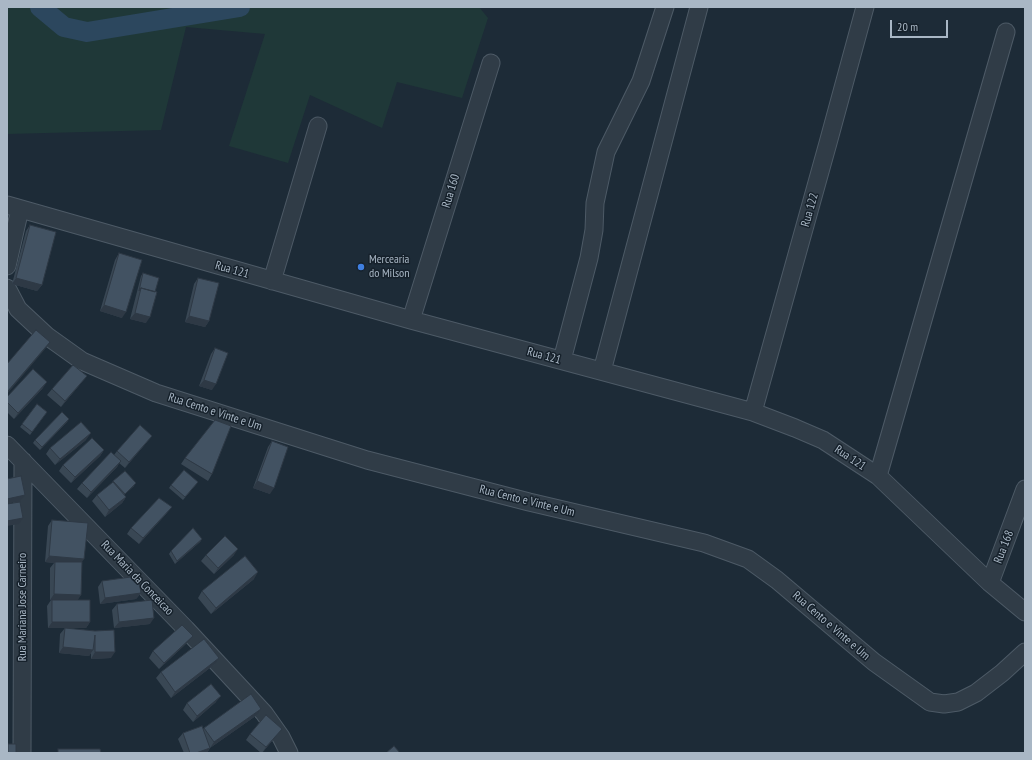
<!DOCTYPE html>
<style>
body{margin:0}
#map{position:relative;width:1032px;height:760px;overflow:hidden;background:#1d2b37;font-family:"PT Sans Narrow",sans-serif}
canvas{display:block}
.frame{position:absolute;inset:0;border:8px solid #a9b7c5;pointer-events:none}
.scale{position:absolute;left:890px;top:20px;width:58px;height:18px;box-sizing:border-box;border:2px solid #a9b7c5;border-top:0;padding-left:5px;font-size:12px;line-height:14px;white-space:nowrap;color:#a9b7c5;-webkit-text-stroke:3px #16212b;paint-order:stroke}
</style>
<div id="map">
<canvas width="1032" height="760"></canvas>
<div class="frame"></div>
<div class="scale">20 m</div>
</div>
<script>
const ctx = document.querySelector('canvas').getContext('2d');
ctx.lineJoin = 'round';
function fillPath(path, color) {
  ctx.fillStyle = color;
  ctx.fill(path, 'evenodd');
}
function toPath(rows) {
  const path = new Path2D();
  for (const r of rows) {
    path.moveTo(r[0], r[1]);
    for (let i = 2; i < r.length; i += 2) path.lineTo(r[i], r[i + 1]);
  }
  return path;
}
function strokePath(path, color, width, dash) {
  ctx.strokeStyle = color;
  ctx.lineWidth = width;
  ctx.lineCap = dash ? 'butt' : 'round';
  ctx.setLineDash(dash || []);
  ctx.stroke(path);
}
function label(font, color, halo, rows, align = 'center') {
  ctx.font = font + ' "PT Sans Narrow",sans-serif';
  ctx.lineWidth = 3;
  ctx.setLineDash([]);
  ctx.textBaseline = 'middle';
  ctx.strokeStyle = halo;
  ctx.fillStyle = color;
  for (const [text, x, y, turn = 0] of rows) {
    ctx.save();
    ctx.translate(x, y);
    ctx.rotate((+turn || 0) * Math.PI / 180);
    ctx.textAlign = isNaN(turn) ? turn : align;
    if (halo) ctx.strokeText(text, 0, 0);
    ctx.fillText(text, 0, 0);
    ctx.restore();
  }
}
const green = toPath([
 [7,7,479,7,488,18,462,98,397,82,382,128,310,95,288,163,229,146,265,34,186,27,161,130,7,134]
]);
const canal = toPath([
 [40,7,64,27,87,32,240,7]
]);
const street = toPath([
 [7,205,411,320,753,412,795,428,823,440,878,476,990,583,1025,612],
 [7,266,20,209],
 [272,281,318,126],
 [7,288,18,309,47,336,82,361,156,393,367,460,529,502,704,543,748,559,777,580,874,662,930,702,944,704,958,702,976,693,1002,673,1025,652],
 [411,320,491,63],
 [562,360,589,258,594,230,595,203,606,152,641,81,665,7],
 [602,371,699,7],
 [753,412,828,143,865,7],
 [7,445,186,629,264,713,281,737,289,753],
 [878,476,1006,32],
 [990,583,1025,489],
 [22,753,23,461]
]);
const wall = toPath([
 [30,225,42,285,37,291,12,284,26,231],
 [119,253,122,318,100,311,115,260],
 [143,273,146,323,130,319,141,276],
 [198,278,209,321,205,327,185,322,194,284],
 [215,348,212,390,199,386,211,354],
 [82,382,61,407,47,395,52,389],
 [43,388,14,419,7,412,7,397],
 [37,404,47,412,30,435,20,427],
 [69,419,67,422,40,450,33,443,35,440],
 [86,440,55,465,46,454,50,448],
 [272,441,270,494,253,488,268,447],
 [147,442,125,468,119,463,117,467,87,498,77,489,82,483,114,455,117,451],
 [104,450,100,456,71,483,59,471,63,465],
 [185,458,212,474,208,481,181,464],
 [113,481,134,486,124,495,126,497,122,503,105,517,92,501,97,495,112,483],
 [198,482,183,500,169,488,171,485],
 [167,513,139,544,127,534,131,528],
 [52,520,82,563,81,595,77,600,90,622,86,628,66,628,95,631,111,658,91,659,91,653,89,656,59,653,60,634,65,628,48,628,47,606,51,600,50,600,50,568,54,563,45,562,48,526],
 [202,539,200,542,175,564,169,554,171,551],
 [206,555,234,555,214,574,201,561],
 [254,579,211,614,198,598,202,591],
 [102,581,141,593,136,599,100,604,98,587],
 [117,604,150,624,114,628,112,610],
 [188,642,159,669,149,658,153,651],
 [215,664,171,698,156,678,161,672],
 [216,702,193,722,183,710,187,703],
 [257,715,210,748,207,753,184,753,178,739,183,733,203,729,204,728],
 [282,729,262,753,261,753,246,740,250,734]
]);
const shadedWall = toPath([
 [16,278,42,285,37,291,12,284],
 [104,305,126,312,122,318,100,311],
 [135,313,150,317,146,323,130,319],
 [189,316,209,321,205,327,185,322],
 [50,342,46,348,7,394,8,391],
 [87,376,82,382,61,407,65,401],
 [204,380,216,384,212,390,199,386],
 [47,382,43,388,14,419,18,413],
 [69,419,67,422,40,450,42,447],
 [91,433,86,440,55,465,60,459],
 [152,436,147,442,125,468,129,462],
 [104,450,100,456,71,483,75,477],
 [121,461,117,467,87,498,91,492],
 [257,481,274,488,270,494,253,488],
 [136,483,134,486,122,497],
 [25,495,20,501,7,504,7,499],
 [126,497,122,503,105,517,109,510],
 [172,507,167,513,139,544,143,538],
 [23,518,19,524,7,526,7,521],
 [202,539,200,542,175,564,177,561],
 [238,549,234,555,214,574,218,568],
 [49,556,84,559,80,565,55,562,54,563,45,562],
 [258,572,254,579,211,614,216,608],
 [141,593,136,599,100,604,105,598],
 [54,594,81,595,77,601,50,600],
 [154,618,150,624,114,628,119,622],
 [52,622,90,622,86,628,48,628],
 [193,636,188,642,159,669,164,663],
 [63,647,93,650,89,656,59,653],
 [95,652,115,652,111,658,91,659],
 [219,658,215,664,171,698,175,692],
 [221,696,216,702,193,722,197,716],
 [261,709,257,715,210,748,214,742],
 [282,729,262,753,266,747],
 [210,748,207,753,196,753]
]);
const building = toPath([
 [30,225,56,232,42,285,16,278,30,225],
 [119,253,142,260,126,312,104,305,119,253],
 [143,273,159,278,155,292,141,288,139,291,143,273],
 [198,278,219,283,209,321,189,316,198,278],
 [141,288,157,292,150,317,135,313,141,288],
 [36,330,50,342,8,391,7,390,7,364,36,330],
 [215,348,228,353,216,384,204,380,215,348],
 [73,365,87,376,65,401,52,389,73,365],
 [33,369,47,382,18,413,7,402,7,397,33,369],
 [37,404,47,412,32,432,22,424,37,404],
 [62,412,69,419,42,447,35,440,62,412],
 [215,420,231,426,212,474,185,458,215,420],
 [81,422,91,433,60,459,50,448,81,422],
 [140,425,152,436,129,462,117,451,140,425],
 [92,438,104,450,75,477,63,465,92,438],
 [272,441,288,447,274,488,257,481,272,441],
 [111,452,121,461,91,492,82,483,111,452],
 [184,470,198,482,185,497,171,485,184,470],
 [125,471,136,483,125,494,113,481,125,471],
 [21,476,25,495,7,499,7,479,21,476],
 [113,482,126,497,109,510,97,495,113,482],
 [159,498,172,507,143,538,131,528,159,498],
 [20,502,23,518,7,521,7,504,20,502],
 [52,520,88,523,84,559,49,556,52,520],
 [193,528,202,539,177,561,171,551,193,528],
 [225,536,238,549,218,568,206,555,225,536],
 [245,556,258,572,216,608,202,591,245,556],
 [55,562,82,562,81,595,54,594,55,562],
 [138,576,141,593,105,598,102,581,138,576],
 [52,600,90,600,90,622,52,622,52,600],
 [152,600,154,618,119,622,117,604,152,600],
 [182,625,193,636,164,663,153,651,182,625],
 [65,628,95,631,114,630,115,652,95,652,95,635,93,650,63,647,65,628],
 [204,639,219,658,175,692,161,672,204,639],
 [211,684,221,696,197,716,187,703,211,684],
 [251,694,261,709,214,742,204,728,251,694],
 [266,715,282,729,266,747,250,734,266,715],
 [202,726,210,748,196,753,190,753,183,733,202,726],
 [8,744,16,744,16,753,8,753,8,744],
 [394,746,400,753,386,753,394,746],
 [58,749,100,749,101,753,58,753,58,749]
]);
const markers = [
 [361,267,4,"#3f7fe0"]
];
const streetNames = [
 ["Rua 160",451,191,-73],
 ["Rua 122",810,210,-74],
 ["Rua 121",232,270,16],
 ["Rua 121",544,356,15],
 ["Rua Cento e Vinte e Um",215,412,18],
 ["Rua 121",850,458,34],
 ["Rua Cento e Vinte e Um",527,501,14],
 ["Rua 168",1004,547,-69],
 ["Rua Maria da Conceicao",137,578,46],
 ["Rua Mariana Jose Carneiro",23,607,-90],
 ["Rua Cento e Vinte e Um",831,626,41]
];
const poiNames = [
 ["Mercearia",369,260],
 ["do Milson",369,274]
];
fillPath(green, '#1f3838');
strokePath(canal, '#2c475e', 20);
strokePath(street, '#4d5a66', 19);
strokePath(street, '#303c47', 17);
fillPath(wall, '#394754');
fillPath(shadedWall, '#2e3945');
fillPath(building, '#425262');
strokePath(building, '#2e3945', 1);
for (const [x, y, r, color] of markers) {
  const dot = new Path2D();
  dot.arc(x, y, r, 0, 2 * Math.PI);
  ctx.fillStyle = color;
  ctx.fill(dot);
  strokePath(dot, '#16212b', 1.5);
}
label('12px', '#a9b7c5', '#16212b', streetNames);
label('12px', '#a9b7c5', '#16212b', poiNames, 'left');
</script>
